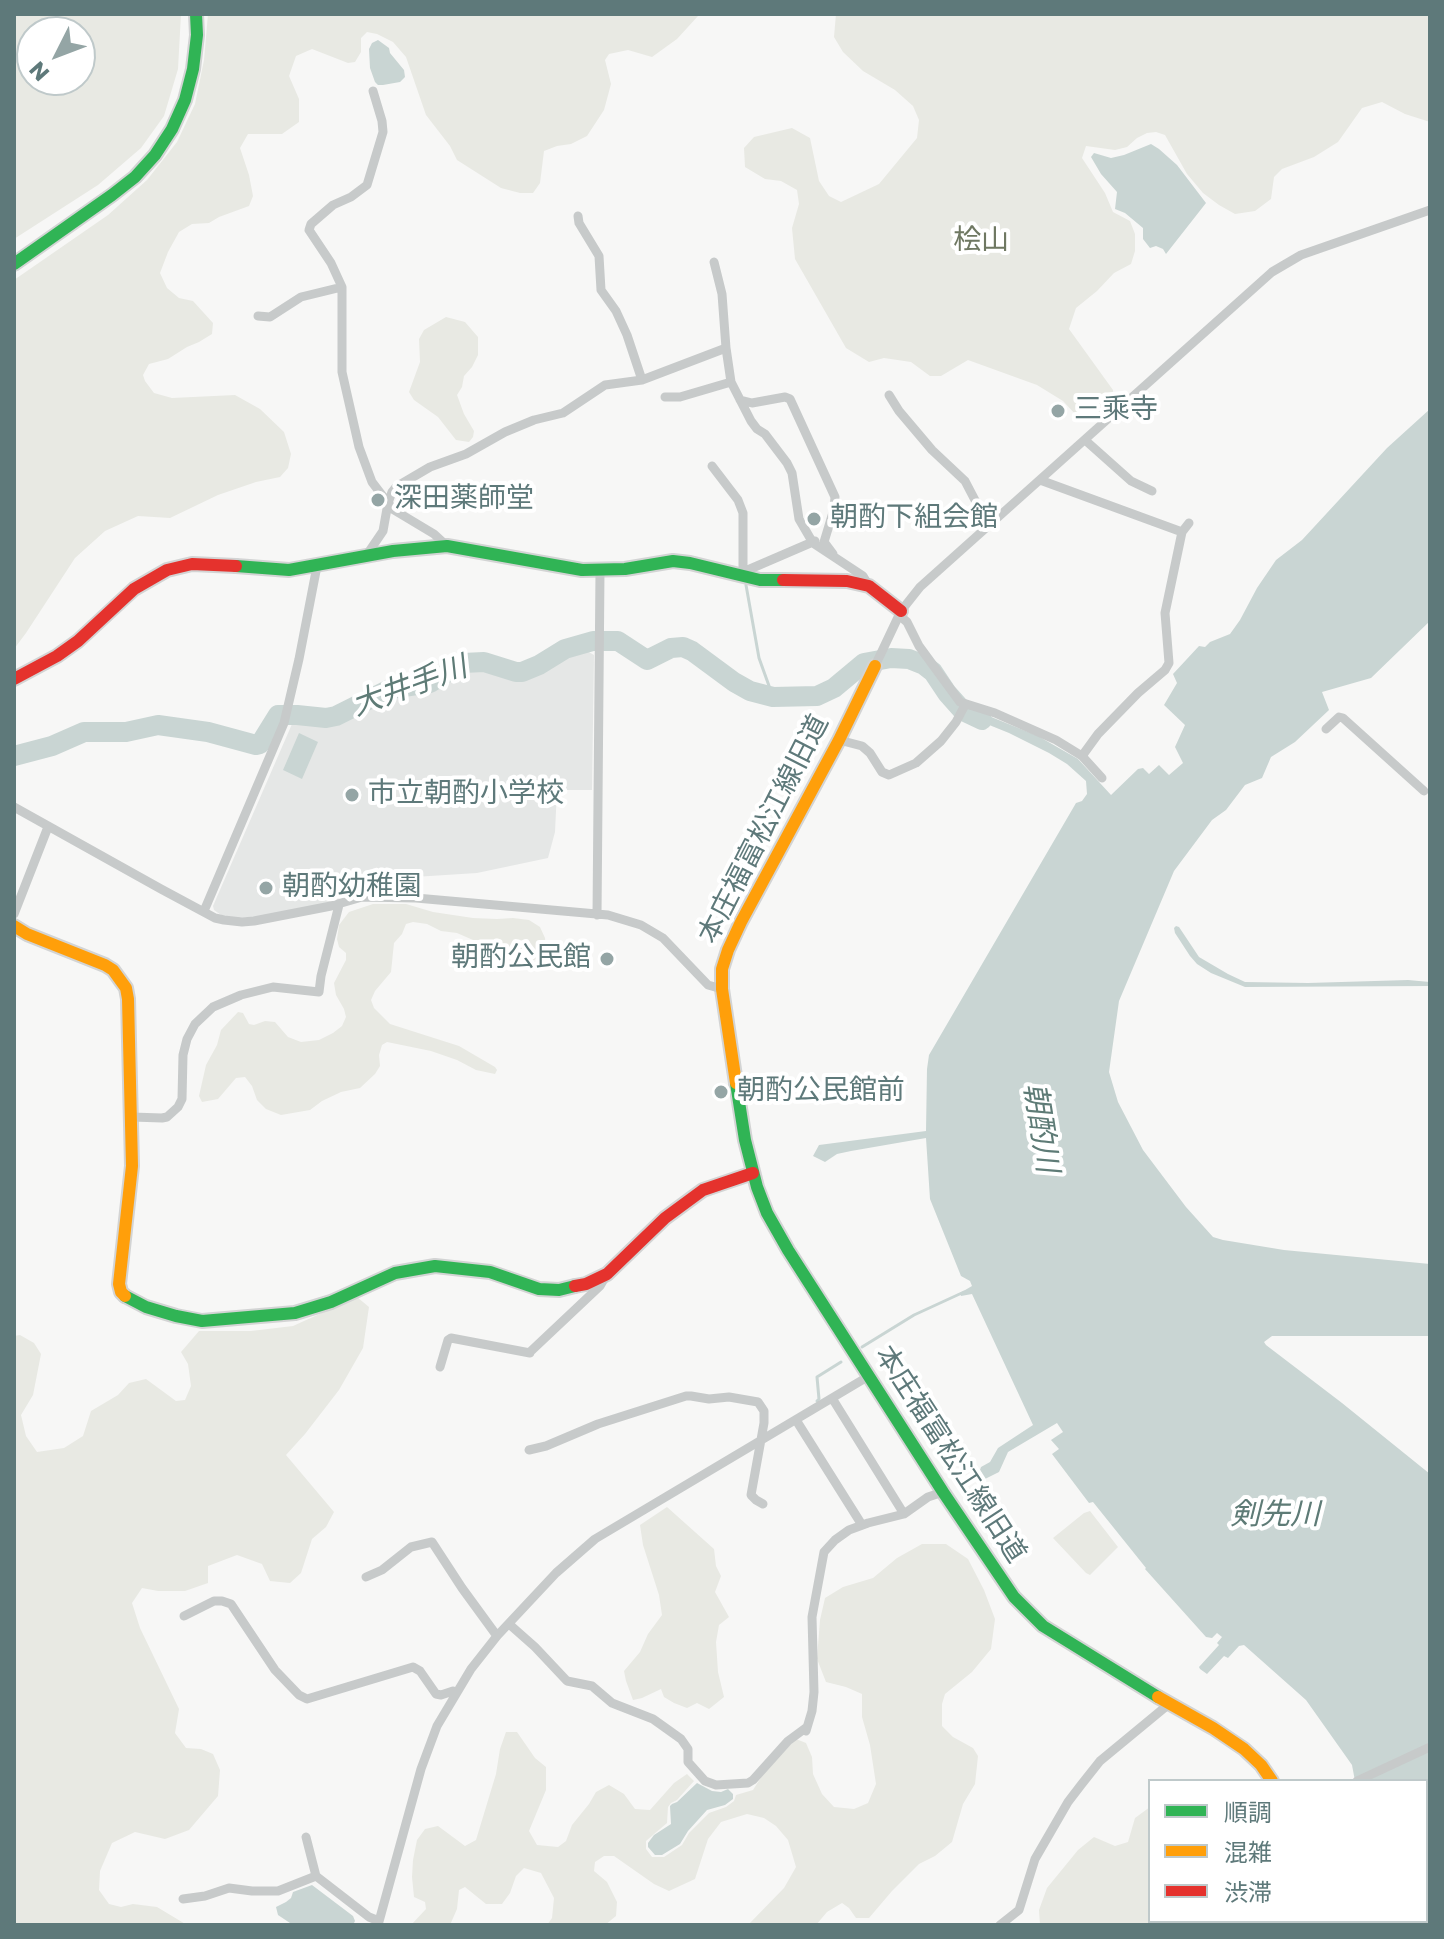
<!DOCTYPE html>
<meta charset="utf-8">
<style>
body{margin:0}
#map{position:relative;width:1444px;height:1939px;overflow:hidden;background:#f7f7f6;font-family:Poppins,"Noto Sans JP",sans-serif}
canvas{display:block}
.frame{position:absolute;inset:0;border:16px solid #5e797a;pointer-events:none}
.legend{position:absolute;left:1148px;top:1779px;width:280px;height:144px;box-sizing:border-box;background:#fff;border:2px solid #bfc9ca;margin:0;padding:10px 14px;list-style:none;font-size:24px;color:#5e797a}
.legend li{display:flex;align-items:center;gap:16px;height:40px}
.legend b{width:40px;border:2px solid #bfc9ca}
.north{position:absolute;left:16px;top:16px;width:80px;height:80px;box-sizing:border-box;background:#fff;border:2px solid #bfc9ca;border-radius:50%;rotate:228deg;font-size:22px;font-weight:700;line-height:32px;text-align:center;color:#5e797a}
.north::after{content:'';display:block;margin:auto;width:28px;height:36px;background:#94a5a5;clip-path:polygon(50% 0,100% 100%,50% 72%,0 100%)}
</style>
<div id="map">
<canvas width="1444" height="1939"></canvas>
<div class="frame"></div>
<ul class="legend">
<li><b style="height:10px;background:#30b455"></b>順調</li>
<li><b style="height:10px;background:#ff9f0a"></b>混雑</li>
<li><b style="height:10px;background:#e5322d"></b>渋滞</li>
</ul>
<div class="north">N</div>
</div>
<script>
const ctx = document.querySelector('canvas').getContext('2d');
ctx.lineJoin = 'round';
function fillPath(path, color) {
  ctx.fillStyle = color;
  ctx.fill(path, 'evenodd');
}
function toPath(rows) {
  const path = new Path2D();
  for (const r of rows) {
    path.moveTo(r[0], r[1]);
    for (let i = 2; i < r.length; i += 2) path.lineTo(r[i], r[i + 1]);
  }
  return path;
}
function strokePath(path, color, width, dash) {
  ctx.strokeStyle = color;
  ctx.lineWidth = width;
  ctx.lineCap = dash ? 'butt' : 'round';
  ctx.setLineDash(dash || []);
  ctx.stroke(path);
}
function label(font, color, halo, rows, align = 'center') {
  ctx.font = font + ' Poppins,"Noto Sans JP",sans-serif';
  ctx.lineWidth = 8;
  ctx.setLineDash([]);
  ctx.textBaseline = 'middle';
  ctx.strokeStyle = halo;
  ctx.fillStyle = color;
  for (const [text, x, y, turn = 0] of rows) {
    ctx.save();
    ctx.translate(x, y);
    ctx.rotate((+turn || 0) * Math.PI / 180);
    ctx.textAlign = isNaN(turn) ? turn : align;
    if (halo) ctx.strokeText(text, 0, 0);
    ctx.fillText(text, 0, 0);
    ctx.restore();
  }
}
const built = toPath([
 [577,650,587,651,594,655,592,790,557,790,555,832,548,858,477,873,414,877,368,886,347,899,273,916,237,918,221,915,214,910,213,906,292,724,327,724,336,722,362,712,400,693,429,691,467,669,483,670,523,677,532,675,561,657]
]);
const green = toPath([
 [14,14,181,14,178,69,164,116,141,148,98,185,14,239],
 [80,32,80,80,32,80,32,32],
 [208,14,704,14,698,16,677,39,652,57,628,50,609,54,605,60,611,84,604,110,587,136,571,144,557,146,544,151,540,183,533,193,520,193,501,188,457,160,450,146,426,115,406,57,393,42,377,34,367,32,361,38,361,52,355,62,348,63,312,49,296,56,289,76,299,99,299,122,282,134,248,134,240,148,249,175,253,196,249,206,219,217,209,223,192,224,179,232,168,252,160,273,167,288,179,298,193,301,213,323,212,334,199,342,187,347,168,359,149,364,143,375,145,381,154,393,172,398,235,395,260,409,284,432,291,454,288,468,280,477,256,482,218,495,170,518,138,516,105,531,75,558,26,633,14,649,14,280,108,215,147,180,177,142,195,104,204,60],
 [836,14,1430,14,1430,122,1405,114,1382,102,1362,108,1338,142,1314,157,1282,169,1274,177,1271,199,1255,211,1235,214,1219,205,1203,193,1187,174,1165,135,1156,132,1147,133,1137,138,1127,147,1115,150,1086,146,1082,158,1105,193,1113,212,1130,221,1135,234,1135,251,1131,264,1114,273,1097,291,1076,308,1069,329,1113,390,1112,402,1102,414,1091,419,1076,415,1063,401,1037,385,968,360,941,376,930,376,911,362,884,358,869,362,846,348,795,259,792,228,799,204,797,190,781,181,765,179,745,167,744,148,754,137,792,128,810,138,819,181,829,196,841,202,879,184,917,138,919,120,913,106,895,90,863,71,843,52,834,37],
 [446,317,465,322,478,337,478,355,472,367,464,376,462,387,457,395,464,414,474,431,473,437,469,442,456,440,438,417,414,400,409,392,420,362,419,339,424,330],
 [373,904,406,904,433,912,473,918,497,919,513,918,529,920,540,927,545,938,546,949,542,956,532,961,521,961,457,933,441,931,427,924,413,922,406,924,402,934,394,943,391,972,375,991,371,1000,374,1008,390,1024,459,1046,495,1067,497,1070,495,1074,476,1070,457,1060,431,1051,387,1042,382,1045,379,1055,380,1066,375,1074,360,1088,341,1092,322,1101,310,1110,281,1115,266,1109,257,1100,252,1086,245,1077,236,1078,218,1099,202,1102,199,1096,206,1065,217,1045,221,1030,238,1012,243,1013,249,1024,254,1025,265,1021,275,1022,288,1037,301,1042,319,1040,333,1033,342,1026,346,1017,344,1009,336,995,334,983,346,960,346,953,339,947,337,939,339,925,349,912],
 [357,1297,369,1307,363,1348,339,1390,305,1434,286,1455,334,1512,326,1527,312,1539,301,1573,290,1583,270,1581,262,1564,237,1555,208,1566,208,1583,185,1591,158,1591,142,1588,132,1603,140,1628,179,1709,175,1733,186,1748,201,1749,213,1754,220,1770,218,1796,189,1830,165,1839,135,1832,112,1843,100,1871,99,1890,109,1904,121,1907,133,1904,157,1907,187,1925,14,1925,14,1336,20,1335,34,1343,41,1354,33,1395,21,1415,26,1436,37,1452,64,1448,83,1436,91,1411,118,1395,129,1383,146,1379,176,1401,185,1400,191,1386,188,1364,181,1352,199,1331,251,1331,293,1326],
 [667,1507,714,1549,716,1566,721,1576,715,1592,729,1617,719,1625,716,1642,718,1672,724,1697,709,1709,697,1703,687,1708,674,1703,664,1697,661,1689,642,1698,633,1700,626,1681,624,1671,640,1652,648,1634,662,1615,659,1595,643,1545,640,1525],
 [1090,1511,1118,1547,1090,1575,1086,1573,1053,1538,1084,1513],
 [922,1544,946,1544,968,1559,984,1590,995,1619,991,1649,972,1672,945,1694,942,1704,942,1726,953,1737,973,1748,978,1756,975,1784,963,1804,952,1842,935,1856,919,1864,892,1891,869,1918,856,1918,849,1908,842,1903,827,1912,816,1925,748,1925,784,1888,796,1867,788,1840,776,1826,764,1818,747,1814,721,1822,708,1839,695,1879,669,1891,654,1884,614,1856,604,1856,595,1862,594,1871,607,1882,617,1902,616,1916,605,1925,547,1925,552,1918,554,1898,541,1873,524,1868,516,1876,510,1893,502,1904,486,1904,465,1887,459,1890,457,1909,450,1925,411,1925,426,1909,425,1902,414,1897,412,1877,413,1860,417,1840,425,1829,438,1826,465,1846,476,1840,496,1774,500,1749,506,1732,517,1732,535,1758,546,1767,546,1790,529,1831,537,1845,558,1847,566,1841,572,1825,589,1804,596,1792,609,1785,624,1794,635,1809,650,1810,674,1783,687,1774,694,1781,677,1800,671,1803,668,1807,667,1823,646,1841,646,1849,652,1857,664,1857,682,1845,689,1833,709,1813,726,1807,734,1801,736,1795,753,1790,765,1771,796,1739,806,1743,812,1757,813,1774,822,1794,834,1807,854,1809,868,1803,876,1784,870,1745,862,1717,862,1694,846,1687,826,1682,817,1659,820,1620,825,1598,843,1587,873,1578,897,1558],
 [1150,1807,1150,1921,1275,1921,1275,1925,1040,1925,1039,1910,1047,1888,1078,1850,1094,1837,1115,1846,1128,1842,1135,1818]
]);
const water = toPath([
 [378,40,389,48,390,53,404,70,405,77,400,82,383,85,378,85,375,82,370,68,369,49,372,43],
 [1151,144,1159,149,1177,165,1206,203,1166,254,1163,249,1156,246,1150,248,1143,239,1143,228,1125,213,1115,209,1117,192,1101,174,1091,157,1094,153,1111,158,1124,155],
 [1430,409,1430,621,1371,678,1322,692,1329,710,1295,742,1271,757,1262,778,1245,785,1226,810,1212,820,1174,871,1119,1001,1109,1072,1118,1102,1143,1150,1186,1207,1213,1237,1223,1240,1284,1250,1430,1264,1430,1336,1272,1336,1264,1342,1266,1345,1342,1403,1430,1474,1430,1925,1386,1925,1385,1921,1426,1921,1426,1781,1355,1781,1352,1765,1306,1700,1244,1645,1239,1646,1228,1658,1224,1656,1207,1674,1200,1669,1199,1667,1219,1645,1217,1643,1222,1637,1217,1633,1212,1638,1206,1637,1145,1569,1146,1568,1093,1502,1089,1503,1052,1454,1059,1449,1051,1440,1063,1432,1057,1423,1008,1452,999,1472,985,1479,980,1470,981,1467,990,1462,998,1448,1033,1425,972,1294,961,1296,960,1293,972,1286,970,1281,961,1276,930,1199,926,1138,851,1151,837,1154,825,1162,813,1156,819,1145,926,1131,927,1069,929,1055,1076,803,1082,801,1087,794,1086,781,1067,764,1049,753,1009,733,962,714,965,709,979,712,1038,736,1078,759,1111,795,1138,769,1143,768,1149,774,1159,765,1169,775,1183,763,1175,747,1185,725,1164,705,1177,683,1173,674,1199,646,1205,647,1210,642,1230,634,1240,620,1257,588,1276,560,1302,540,1387,448],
 [299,733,318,742,302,779,283,770],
 [1176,926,1179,927,1199,957,1228,974,1245,982,1308,983,1408,980,1430,982,1430,986,1245,987,1211,973,1197,964,1190,956,1175,933,1174,928],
 [697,1783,712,1791,721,1792,728,1789,733,1794,733,1799,725,1805,707,1810,688,1831,680,1844,662,1855,655,1855,648,1847,648,1843,654,1835,671,1824,670,1806,672,1804,677,1802],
 [312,1885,353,1916,355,1921,353,1925,293,1925,278,1915,276,1907,286,1902,291,1898,293,1892]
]);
const stream = toPath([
 [746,585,759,658,773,697],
 [862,1347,914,1315,964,1292],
 [817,1401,819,1399,817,1377,841,1362]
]);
const river = toPath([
 [14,756,52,746,84,732,126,732,158,725,208,732,256,745,260,744,278,715,297,715,326,718,336,716,390,689,430,683,463,663,484,662,516,672,522,672,539,665,565,649,593,641,618,641,647,660,671,648,683,647,692,651,734,682,750,691,773,697,817,696,834,688,864,663,891,658,909,659,924,665,933,672,947,693,963,711,982,720]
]);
const street = toPath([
 [578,216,579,223,599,256,601,290,616,311,627,335,642,380],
 [714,262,722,294,726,348],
 [258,316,270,317,301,297,342,287],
 [889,395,899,411,932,450,965,481,988,525],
 [665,397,680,397,731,382,751,421,757,429,765,434,787,463,792,473,799,519,813,543,863,576,869,586],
 [740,400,752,403,785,397,790,399,835,497,834,509,824,542,833,554],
 [1085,440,1131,481,1152,491],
 [712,466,738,500,743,513,743,577],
 [1040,480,1182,532],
 [447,546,434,534,394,510,388,503,392,492,396,487,430,467,466,454,505,432,534,420,563,413,605,385,642,380,726,348,731,382],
 [366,556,383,531,388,503,372,482,359,447,342,372,342,287,331,263,309,230,311,224,333,205,351,197,367,185,383,132,382,121,373,91],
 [743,577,750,569,815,541],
 [899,615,907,622,919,646,960,702,995,713,1056,740,1082,756,1102,778],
 [875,666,901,611,920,587,1272,272,1301,255,1430,210],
 [1326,729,1339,717,1343,718,1424,791],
 [839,740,862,746,870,753,882,772,889,775,916,763,941,741,956,722,965,705],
 [1082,756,1098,734,1138,693,1165,670,1169,663,1165,613,1182,532,1189,523],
 [14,807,161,889,215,918,224,920,242,922,254,921,331,906,362,897,416,898,608,915,641,925,663,938,708,985,722,989],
 [204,911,284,723,299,659,317,566],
 [14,914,48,827],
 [597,915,600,571],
 [132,1117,162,1118,167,1117,178,1107,182,1099,183,1055,187,1039,195,1024,213,1007,241,995,273,987,319,992,321,976,339,905],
 [530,1352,600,1286,607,1274],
 [440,1367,448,1340,451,1338,530,1353],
 [832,1398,904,1514],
 [796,1420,862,1525],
 [529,1450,546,1446,598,1424,686,1396,691,1396,709,1399,729,1397,758,1402,764,1411,764,1423,751,1495,756,1500,763,1504],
 [366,1577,382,1570,411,1547,432,1542,462,1588,497,1636],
 [184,1616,214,1601,222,1601,231,1604,275,1670,299,1695,307,1699,413,1667,420,1671,436,1694,441,1695,453,1691,456,1692],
 [509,1624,535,1647,567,1681,592,1686,612,1703,653,1719,681,1739,688,1749,688,1762,705,1781,716,1785,748,1783,753,1780,788,1741,807,1727],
 [806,1731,812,1711,814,1692,812,1617,824,1552,835,1540,849,1530,868,1523,904,1514,928,1497,943,1492],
 [1357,1781,1430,1747],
 [306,1837,316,1876],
 [183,1899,205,1896,229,1888,252,1891,278,1891,316,1876,369,1917,379,1921],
 [378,1925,421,1769,437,1726,471,1669,497,1636,556,1573,595,1539,869,1376],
 [1000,1925,1019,1910,1035,1859,1068,1802,1081,1785,1100,1761,1169,1704]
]);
const fast = toPath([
 [14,264,112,195,135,177,155,155,172,129,185,100,193,69,197,35,196,14],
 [236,566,289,570,393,551,447,546,582,570,625,569,673,561,690,563,760,580,783,580],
 [736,1083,745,1140,757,1187,767,1213,788,1250,943,1492,1014,1597,1043,1626,1158,1697],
 [125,1296,146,1307,176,1316,202,1321,295,1313,331,1302,395,1273,435,1266,490,1272,539,1289,559,1290,575,1286],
 [1296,1921,1296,1925]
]);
const slow = toPath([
 [14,926,27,934,105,965,113,970,126,988,128,999,132,1166,119,1284,121,1292,125,1296],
 [736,1083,722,989,722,969,728,950,741,922,839,740,875,666],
 [1158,1697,1213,1728,1244,1749,1261,1765,1272,1781]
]);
const jam = toPath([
 [783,580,847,581,869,586,901,611],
 [14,679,57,656,78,641,134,589,167,570,192,564,236,566],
 [575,1286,586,1284,607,1274,665,1218,703,1190,753,1173]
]);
const markers = [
 [1058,411,8,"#94a5a5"],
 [378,500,8,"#94a5a5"],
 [814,519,8,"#94a5a5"],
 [352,795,8,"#94a5a5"],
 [266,888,8,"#94a5a5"],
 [607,959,8,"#94a5a5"],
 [721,1092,8,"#94a5a5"]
];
const parkNames = [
 ["桧山",981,242]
];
const poiNames = [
 ["三乘寺",1074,411],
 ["深田薬師堂",394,500],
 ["朝酌下組会館",830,519],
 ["市立朝酌小学校",368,795],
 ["朝酌幼稚園",282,888],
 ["朝酌公民館",591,959,"right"],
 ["朝酌公民館前",737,1092]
];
const streetNames = [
 ["本庄福富松江線旧道",765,830,-63],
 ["本庄福富松江線旧道",949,1455,57]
];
const waterNames = [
 ["大井手川",410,688,-20],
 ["朝酌川",1039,1128,81],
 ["剣先川",1275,1516]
];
fillPath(built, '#e5e7e6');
fillPath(green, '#e8e9e3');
fillPath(water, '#c9d5d3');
strokePath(stream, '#c9d5d3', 3);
strokePath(river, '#c9d5d3', 20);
strokePath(fast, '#d3d4d4', 16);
strokePath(slow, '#d3d4d4', 16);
strokePath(jam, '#d3d4d4', 16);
strokePath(street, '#c7caca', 9);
strokePath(fast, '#30b455', 12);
strokePath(slow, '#ff9f0a', 12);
strokePath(jam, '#e5322d', 12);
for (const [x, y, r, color] of markers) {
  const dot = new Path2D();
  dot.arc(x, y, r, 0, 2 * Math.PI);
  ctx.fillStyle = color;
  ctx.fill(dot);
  strokePath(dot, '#fff', 3);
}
label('28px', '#6f7862', '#fff', parkNames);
label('28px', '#5e797a', '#fff', poiNames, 'left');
label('28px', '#5e797a', '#fff', streetNames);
label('italic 30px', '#5e7b76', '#fff', waterNames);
</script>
